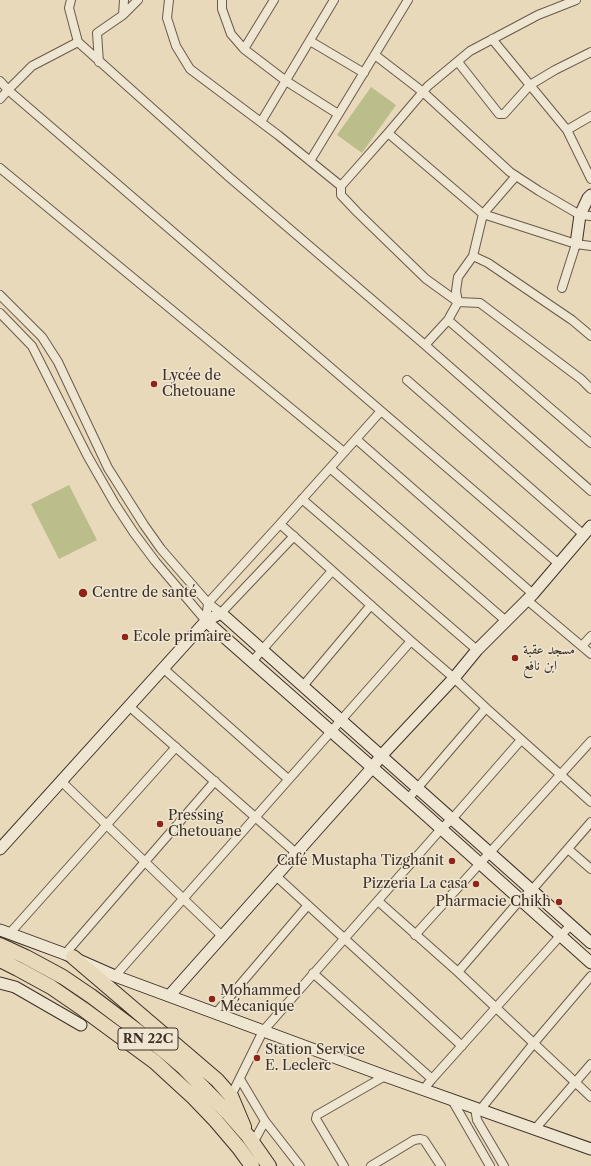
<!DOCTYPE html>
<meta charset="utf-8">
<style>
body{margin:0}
canvas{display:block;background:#e7d9b9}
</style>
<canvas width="591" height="1166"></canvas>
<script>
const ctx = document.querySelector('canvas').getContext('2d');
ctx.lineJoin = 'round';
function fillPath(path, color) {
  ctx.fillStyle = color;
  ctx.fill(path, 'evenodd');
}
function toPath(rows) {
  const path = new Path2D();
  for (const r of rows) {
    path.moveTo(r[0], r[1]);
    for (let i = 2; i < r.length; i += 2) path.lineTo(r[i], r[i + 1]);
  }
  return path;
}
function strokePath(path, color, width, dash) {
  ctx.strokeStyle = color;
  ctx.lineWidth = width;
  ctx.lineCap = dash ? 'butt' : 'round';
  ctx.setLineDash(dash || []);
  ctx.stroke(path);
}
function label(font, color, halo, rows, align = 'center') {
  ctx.font = font + ' "Libre Caslon Text",Amiri,serif';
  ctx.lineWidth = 3;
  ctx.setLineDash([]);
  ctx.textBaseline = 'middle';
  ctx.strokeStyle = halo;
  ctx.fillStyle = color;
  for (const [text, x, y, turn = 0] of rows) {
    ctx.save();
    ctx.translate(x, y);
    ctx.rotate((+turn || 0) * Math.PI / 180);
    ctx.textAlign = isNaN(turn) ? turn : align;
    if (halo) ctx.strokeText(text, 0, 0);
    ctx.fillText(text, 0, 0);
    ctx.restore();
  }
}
const green = toPath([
 [371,87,396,105,362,153,337,135],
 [69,485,97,540,59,559,31,504]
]);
const street = toPath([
 [71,0,69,8,78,42],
 [169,0,167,18,176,46,190,69,278,135,341,186],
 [222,0,222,9,231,34,244,49,286,81,338,114],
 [576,0,538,15,470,51,428,86,388,133,341,186,341,195,357,212,426,279,458,302,480,303,581,379,591,389],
 [123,15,138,0],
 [492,39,567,130,591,179],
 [310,41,364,73],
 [244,49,274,0],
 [375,55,423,92,510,172,539,191,580,215,591,216],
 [99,62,97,33,123,15,124,0],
 [458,62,499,114,504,114,530,85,555,70,591,52],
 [0,81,8,90,32,66,78,42,229,177,425,345,448,320,458,302,456,291,458,277,473,256,483,214,516,176],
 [0,99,8,90,559,564],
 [261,122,334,0],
 [567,130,591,116],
 [388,133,483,214,576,244,591,246],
 [310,161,408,0],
 [0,168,344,452],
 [473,256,488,263,572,320,591,336],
 [562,288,576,244],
 [0,295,42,337,58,362,108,468,144,525,161,549,208,603,221,613,294,536],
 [0,313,32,346,87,455,115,504,134,533,155,561,206,621],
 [448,320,591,443],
 [425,345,591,491],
 [407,380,584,535],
 [381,411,280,524,411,641,454,678,486,708,591,802],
 [356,439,533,594],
 [330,468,506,621],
 [302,499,477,650],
 [527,600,591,654],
 [206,621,208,603,280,524],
 [582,646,591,636],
 [252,662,262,650,332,571],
 [164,669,288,779],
 [303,686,371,605],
 [130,707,296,853],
 [62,782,222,936],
 [408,799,486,708],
 [568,849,591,869],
 [276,876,462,1046],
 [378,901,458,972,591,1097],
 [10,933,176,747],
 [415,935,591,741],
 [65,954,215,781],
 [458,972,520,900,532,890,591,822],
 [313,973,432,1079],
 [115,976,411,641],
 [216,1013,308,905],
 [240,1079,265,1121,300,1166],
 [423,1090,432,1079,560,936,571,925],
 [231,1096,263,1031,441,829,452,819,521,740],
 [452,1100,490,1166],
 [475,1108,477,1120,504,1166],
 [480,1110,534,1043,591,976],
 [535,1129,591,1064],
 [253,1143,265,1121],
 [344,1166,316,1119,317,1115,385,1076],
 [371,1166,414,1140,420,1139,424,1140,441,1166]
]);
const secondary = toPath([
 [576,244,580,215,588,198,591,195],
 [206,621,408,799,591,963],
 [0,849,206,621,221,613,591,943],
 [0,930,65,954,115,976,385,1076,591,1149],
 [0,983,15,987,22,991,81,1025],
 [169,996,372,768,381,756,454,678,477,650,533,594,591,526]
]);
const highway = toPath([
 [0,945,26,957,63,977,91,996,164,1051,184,1068,227,1112,248,1136,269,1166],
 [73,957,217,1080,231,1096,244,1127],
 [0,960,18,969,51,987,83,1009,155,1062,192,1096,216,1121,239,1148,252,1166]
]);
const markers = [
 [154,384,4,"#8f2418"],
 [83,593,5,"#8f2418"],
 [125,637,4,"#8f2418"],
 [515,658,4,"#8f2418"],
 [160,824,4,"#8f2418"],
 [452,861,4,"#8f2418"],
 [476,884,4,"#8f2418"],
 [559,902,4,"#8f2418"],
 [212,999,4,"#8f2418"],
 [257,1058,4,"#8f2418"]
];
const shields = [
 [148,1039,60]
];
const shieldNames = [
 ["RN 22C",148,1039]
];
const poiNames = [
 ["Lycée de",162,376],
 ["Chetouane",162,392],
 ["Centre de santé",92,593],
 ["Ecole primaire",133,637],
 ["مسجد عقبة",523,650],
 ["ابن نافع",523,666],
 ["Pressing",168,816],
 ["Chetouane",168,832],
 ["Café Mustapha Tizghanit",444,861,"right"],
 ["Pizzeria La casa",468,884,"right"],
 ["Pharmacie Chikh",551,902,"right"],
 ["Mohammed",220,991],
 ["Mécanique",220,1007],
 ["Station Service",265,1050],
 ["E. Leclerc",265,1066]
];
fillPath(green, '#bbbe8b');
strokePath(street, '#685a4c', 10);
strokePath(secondary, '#3d2f27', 13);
strokePath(highway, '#3d2f27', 16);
strokePath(street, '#efe6d2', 8);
strokePath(secondary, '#efe6d2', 11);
strokePath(highway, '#e7d9b9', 14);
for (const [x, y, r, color] of markers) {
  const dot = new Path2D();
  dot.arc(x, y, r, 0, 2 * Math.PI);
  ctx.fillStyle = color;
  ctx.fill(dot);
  strokePath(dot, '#efe6d2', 1.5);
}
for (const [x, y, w] of shields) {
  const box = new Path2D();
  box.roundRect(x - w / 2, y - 11, w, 22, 3);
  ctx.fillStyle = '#efe6d2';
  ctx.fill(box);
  strokePath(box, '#3d2f27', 1);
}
label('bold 13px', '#3d2f27', null, shieldNames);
label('14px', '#3d2f27', '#efe6d2', poiNames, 'left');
</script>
